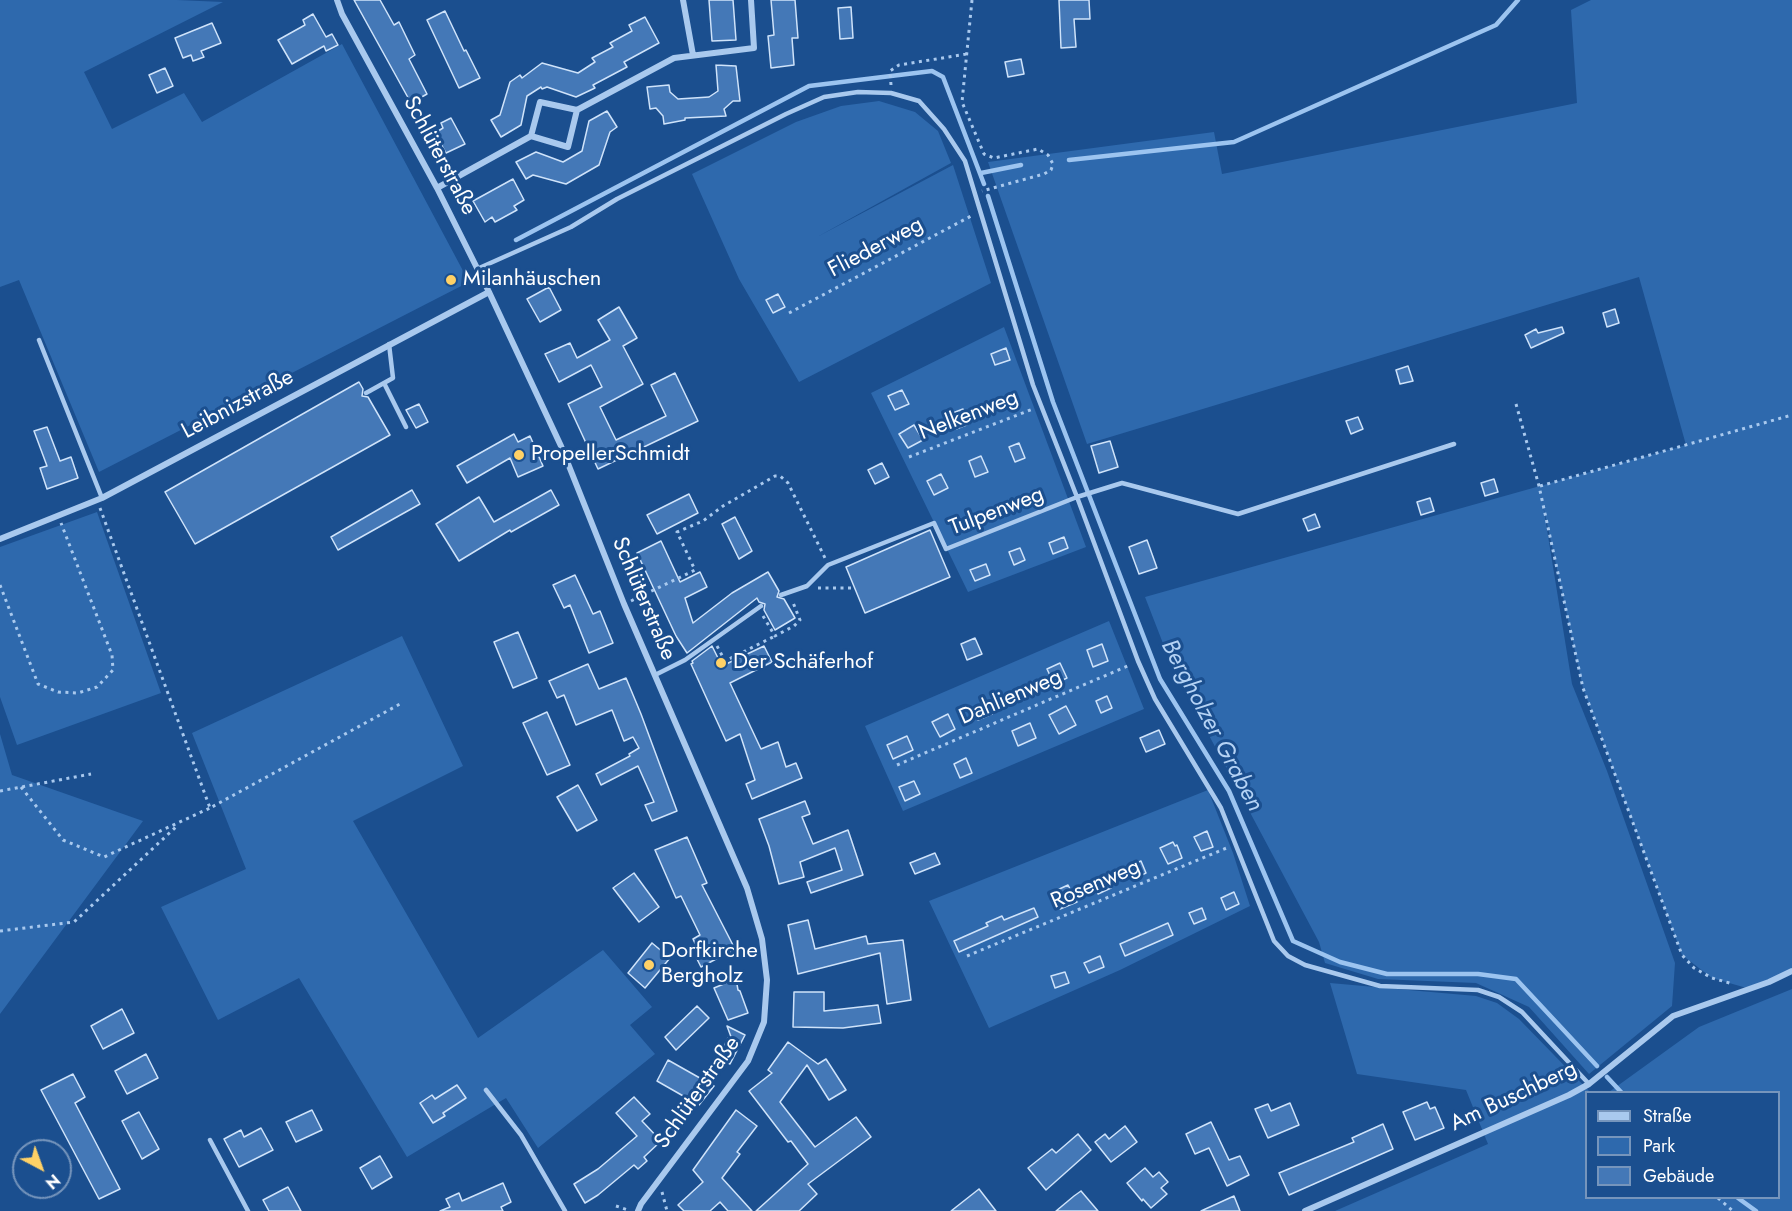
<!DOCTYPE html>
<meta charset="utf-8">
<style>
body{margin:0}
#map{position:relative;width:1792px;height:1211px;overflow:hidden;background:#1b4f8f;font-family:Jost,sans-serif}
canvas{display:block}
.legend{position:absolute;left:1585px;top:1091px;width:195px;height:108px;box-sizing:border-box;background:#1b4f8f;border:2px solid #7695bc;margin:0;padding:8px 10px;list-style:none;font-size:18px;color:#fff}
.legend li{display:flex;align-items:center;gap:12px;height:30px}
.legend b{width:30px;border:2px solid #7695bc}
.north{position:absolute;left:12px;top:1139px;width:60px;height:60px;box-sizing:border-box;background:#1b4f8f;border:2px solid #7695bc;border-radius:50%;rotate:139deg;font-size:16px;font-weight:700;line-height:24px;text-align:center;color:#fff}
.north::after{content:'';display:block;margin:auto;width:21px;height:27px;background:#ffd166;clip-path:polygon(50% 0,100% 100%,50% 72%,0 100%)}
</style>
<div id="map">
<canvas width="1792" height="1211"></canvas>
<ul class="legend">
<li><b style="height:8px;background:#a9c9ee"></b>Straße</li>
<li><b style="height:16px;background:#2e69ad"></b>Park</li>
<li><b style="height:16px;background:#4478b7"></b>Gebäude</li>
</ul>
<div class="north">N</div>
</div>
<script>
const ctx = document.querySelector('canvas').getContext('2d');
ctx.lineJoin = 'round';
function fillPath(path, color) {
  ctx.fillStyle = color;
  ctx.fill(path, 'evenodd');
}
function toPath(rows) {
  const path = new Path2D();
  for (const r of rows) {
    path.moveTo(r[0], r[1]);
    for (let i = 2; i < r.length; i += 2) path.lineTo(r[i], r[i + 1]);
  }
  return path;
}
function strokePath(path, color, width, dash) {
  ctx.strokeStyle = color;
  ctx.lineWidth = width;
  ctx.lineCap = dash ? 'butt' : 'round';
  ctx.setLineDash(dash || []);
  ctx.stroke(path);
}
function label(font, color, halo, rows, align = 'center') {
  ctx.font = font + ' Jost,sans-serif';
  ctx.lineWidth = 6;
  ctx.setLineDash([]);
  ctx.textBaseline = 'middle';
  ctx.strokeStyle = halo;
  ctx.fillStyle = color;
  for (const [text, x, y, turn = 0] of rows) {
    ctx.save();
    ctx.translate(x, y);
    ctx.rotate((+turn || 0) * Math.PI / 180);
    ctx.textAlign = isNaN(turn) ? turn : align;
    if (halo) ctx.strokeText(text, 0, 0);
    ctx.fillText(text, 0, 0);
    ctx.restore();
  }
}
const green = toPath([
 [0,0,177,0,223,2,84,72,112,129,184,93,202,122,342,44,469,282,99,472,19,280,0,287],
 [1591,0,1792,0,1792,970,1750,989,1712,978,1682,955,1583,688,1543,505,1572,684,1607,771,1675,963,1672,1006,1589,1074,1529,1007,1476,983,1378,979,1325,963,1319,942,1171,664,1145,597,1686,445,1639,277,1087,444,988,162,1214,132,1222,174,1577,103,1571,10],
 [879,101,915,112,938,131,951,163,817,237,953,165,991,283,799,382,739,279,692,174,796,122,841,106],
 [1004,327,1086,547,968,592,871,393],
 [97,512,161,693,17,745,0,697,0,547],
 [1109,621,1144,709,903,811,865,726],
 [402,636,463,766,353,821,478,1038,603,950,652,1007,630,1025,655,1054,538,1148,506,1098,407,1157,299,978,218,1020,161,907,246,869,192,733],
 [0,734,12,775,143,821,0,1014],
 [1208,790,1233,853,1250,906,1120,970,989,1028,929,901],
 [1330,983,1476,996,1497,1003,1519,1019,1590,1092,1586,1092,1586,1198,1778,1198,1778,1092,1609,1092,1699,1027,1792,989,1792,1211,1335,1211,1488,1144,1466,1090,1357,1074]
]);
const stream = toPath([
 [1069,160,1234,142,1496,25,1518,0],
 [981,173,1021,165],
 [988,196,1053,402,1160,679,1229,791,1293,941,1340,962,1387,974,1478,974,1516,979,1597,1066],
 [516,240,809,86,932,71,943,77,984,184],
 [1607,1077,1621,1092],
 [1738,1198,1756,1211]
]);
const building = toPath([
 [354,0,380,0,394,25,399,22,415,55,409,59,427,94,411,103,354,0],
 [709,0,733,0,736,40,712,41,709,0],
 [771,0,795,0,798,38,792,38,794,65,771,68,768,36,774,35,771,0],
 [1059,0,1089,0,1090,19,1074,19,1076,47,1061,48,1059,0],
 [851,7,853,38,840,39,838,8,851,7],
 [445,11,464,51,466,50,480,78,459,88,427,20,445,11],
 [313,14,326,37,332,34,338,45,326,51,324,46,292,64,278,40,305,25,303,20,313,14],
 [645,17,659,43,624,62,627,67,593,85,595,88,576,97,547,87,542,89,541,87,527,96,521,125,501,137,491,120,500,115,510,82,520,75,522,78,542,63,578,73,595,62,592,58,613,47,610,43,632,31,629,25,645,17],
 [212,23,221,43,201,51,204,57,193,61,191,55,183,58,175,38,212,23],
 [1021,59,1024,74,1008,77,1005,62,1021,59],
 [716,65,736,66,740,101,733,101,724,109,726,116,685,118,685,120,664,124,663,116,656,108,650,109,647,87,669,85,670,92,678,99,709,97,718,91,716,65],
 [165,68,173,86,157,93,149,75,165,68],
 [607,111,617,127,610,132,599,165,566,184,533,175,526,179,516,162,536,152,563,162,582,151,589,121,607,111],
 [451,118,465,144,446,153,435,133,443,128,441,123,451,118],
 [513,179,524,200,514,206,517,210,495,222,492,217,485,222,473,201,513,179],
 [549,287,561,310,540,322,527,299,549,287],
 [778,294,785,307,773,313,766,300,778,294],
 [619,307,637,338,623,346,643,384,600,407,616,440,666,416,651,385,675,373,698,421,598,469,568,404,602,387,591,365,559,382,545,354,570,343,577,358,610,340,598,320,619,307],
 [1615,309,1619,323,1607,327,1603,313,1615,309],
 [1562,327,1564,333,1531,348,1525,335,1536,329,1538,333,1562,327],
 [1006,348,1010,360,995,365,991,354,1006,348],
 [1408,366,1413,381,1400,384,1396,370,1408,366],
 [359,382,363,389,362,396,368,397,390,435,195,544,165,492,359,382],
 [902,390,909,404,895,410,888,396,902,390],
 [419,404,428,422,416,428,406,410,419,404],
 [963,409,969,424,956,429,950,414,963,409],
 [1358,417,1363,429,1351,434,1346,421,1358,417],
 [914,425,923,440,908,448,899,434,914,425],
 [47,427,60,461,71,457,78,478,47,489,40,468,47,466,34,431,47,427],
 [514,434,518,442,530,436,543,466,518,477,510,458,467,483,457,466,514,434],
 [1110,441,1118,467,1099,473,1091,446,1110,441],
 [1019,443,1025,458,1015,462,1009,447,1019,443],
 [981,456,988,472,975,477,969,461,981,456],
 [882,463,889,477,875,484,868,470,882,463],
 [941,474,948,488,934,495,927,481,941,474],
 [1494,479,1498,492,1485,496,1481,483,1494,479],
 [412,490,420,504,338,550,331,537,412,490],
 [551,490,559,505,511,532,510,530,459,561,436,524,479,497,494,522,551,490],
 [689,494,698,513,657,534,647,515,689,494],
 [1430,498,1434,511,1421,515,1417,502,1430,498],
 [1315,514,1320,527,1308,531,1303,519,1315,514],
 [735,517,752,551,739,559,722,524,735,517],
 [930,530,950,577,865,613,846,567,930,530],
 [1064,537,1068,548,1053,554,1049,543,1064,537],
 [1147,540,1157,568,1139,574,1129,547,1147,540],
 [661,541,680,582,700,572,707,587,685,598,693,623,732,593,768,572,779,591,777,597,784,599,795,618,775,630,764,610,765,604,759,602,757,598,687,653,676,636,637,553,661,541],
 [1020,548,1025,560,1014,565,1009,552,1020,548],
 [986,564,990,575,975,581,970,570,986,564],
 [575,575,593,614,600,611,613,643,589,653,570,605,564,608,553,585,575,575],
 [518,632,537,678,513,688,494,642,518,632],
 [975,638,982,654,967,660,961,644,975,638],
 [1102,644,1108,661,1093,667,1087,650,1102,644],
 [712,646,722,666,764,646,772,662,730,683,761,749,778,742,786,767,796,763,802,778,752,799,746,784,755,780,740,734,726,741,691,664,693,663,692,661,712,646],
 [1060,663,1067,678,1054,684,1047,669,1060,663],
 [588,664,599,689,626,678,641,714,677,811,652,821,645,805,654,802,638,766,601,785,596,774,630,756,629,754,639,748,633,737,624,741,612,710,576,725,564,695,557,698,549,681,588,664],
 [1107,696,1112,708,1101,713,1096,701,1107,696],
 [987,702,992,714,978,720,973,708,987,702],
 [1066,706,1076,725,1059,734,1049,715,1066,706],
 [547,712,570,765,547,775,523,723,547,712],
 [948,714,955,729,940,737,932,722,948,714],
 [1030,723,1036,738,1018,746,1012,731,1030,723],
 [1159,730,1165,744,1146,752,1140,738,1159,730],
 [907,736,913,750,893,759,887,745,907,736],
 [966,758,972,773,960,778,954,764,966,758],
 [914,781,920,794,905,801,899,787,914,781],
 [578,785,597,820,577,831,557,797,578,785],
 [805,801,810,814,802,817,813,844,848,830,863,875,811,893,807,882,842,870,835,848,800,862,804,877,779,884,769,846,759,819,805,801],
 [1207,831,1213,847,1201,851,1194,837,1207,831],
 [687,837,707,883,702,885,735,949,701,967,696,957,700,954,693,939,700,935,681,896,676,898,655,850,687,837],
 [1173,842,1175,846,1177,845,1182,858,1168,864,1160,848,1173,842],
 [935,853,940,864,915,874,910,863,935,853],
 [1141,861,1146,873,1133,879,1128,867,1141,861],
 [634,873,659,907,639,922,613,888,634,873],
 [1105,877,1111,888,1098,894,1093,883,1105,877],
 [1068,885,1077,902,1060,909,1053,892,1068,885],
 [1234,892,1239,904,1226,910,1221,898,1234,892],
 [1034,908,1038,917,959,952,954,941,988,926,986,923,1002,916,1004,920,1034,908],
 [1202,908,1206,919,1194,924,1189,913,1202,908],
 [808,920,815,949,866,936,868,944,903,940,911,1000,887,1004,880,953,798,974,788,925,808,920],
 [1168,923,1173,935,1125,956,1120,944,1168,923],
 [652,943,670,958,645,988,628,973,652,943],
 [1100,956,1104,967,1089,973,1084,963,1100,956],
 [1065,972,1069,983,1055,988,1051,976,1065,972],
 [736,979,738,990,740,991,748,1013,728,1020,714,988,736,979],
 [794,992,824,992,824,1011,878,1005,881,1023,843,1028,793,1027,794,992],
 [697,1006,709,1018,676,1050,665,1037,697,1006],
 [122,1009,134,1033,103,1049,91,1026,122,1009],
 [727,1026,745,1035,730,1064,718,1058,728,1038,734,1045,727,1026],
 [788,1042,818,1064,826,1059,846,1090,829,1100,807,1065,780,1102,815,1147,856,1117,871,1137,808,1184,817,1194,799,1211,756,1211,808,1164,791,1141,788,1142,749,1091,772,1073,768,1070,788,1042],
 [146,1054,158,1078,127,1094,115,1071,146,1054],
 [668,1060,714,1086,699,1105,657,1081,668,1060],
 [73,1074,85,1097,75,1103,120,1189,99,1199,41,1090,73,1074],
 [457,1085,466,1098,443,1113,445,1116,433,1123,420,1103,432,1095,435,1099,457,1085],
 [634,1097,650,1114,642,1121,661,1141,644,1157,647,1161,638,1169,634,1165,598,1195,585,1203,574,1184,598,1169,637,1136,616,1113,634,1097],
 [1427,1102,1430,1109,1435,1107,1444,1128,1415,1140,1403,1112,1427,1102],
 [1290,1103,1299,1125,1268,1138,1255,1109,1268,1104,1271,1111,1290,1103],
 [312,1110,322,1130,296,1142,286,1122,312,1110],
 [736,1110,757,1126,737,1152,740,1154,722,1178,752,1211,728,1211,720,1202,710,1211,684,1211,678,1205,703,1182,693,1170,736,1110],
 [139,1112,159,1149,142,1159,122,1121,139,1112],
 [1211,1122,1229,1160,1240,1156,1249,1175,1227,1186,1209,1148,1195,1154,1186,1134,1211,1122],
 [1383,1124,1393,1149,1289,1195,1279,1173,1354,1142,1352,1138,1383,1124],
 [1125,1126,1137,1142,1111,1162,1095,1142,1105,1134,1109,1139,1125,1126],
 [261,1128,273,1150,239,1167,224,1139,241,1130,244,1137,261,1128],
 [1078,1134,1091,1150,1046,1190,1028,1168,1052,1149,1056,1153,1078,1134],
 [380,1156,392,1177,372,1189,360,1168,380,1156],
 [1145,1168,1153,1177,1159,1172,1168,1182,1161,1188,1167,1194,1151,1208,1143,1199,1142,1201,1127,1183,1145,1168],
 [503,1183,511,1202,501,1207,503,1211,440,1211,450,1207,446,1199,459,1193,462,1201,503,1183],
 [288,1187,301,1211,269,1211,263,1200,288,1187],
 [979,1189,996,1211,951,1211,979,1189],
 [1081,1191,1098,1211,1056,1211,1074,1196,1081,1191],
 [1234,1196,1240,1211,1201,1211,1234,1196]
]);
const path = toPath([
 [972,0,962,102,984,154,994,158,1038,149,1048,155,1053,164,1051,170,1044,174,982,191],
 [891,85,890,71,899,65,967,54],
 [789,313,973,215],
 [1516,404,1539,486,1583,688,1682,955,1694,968,1712,978,1733,984],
 [909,457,1033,409],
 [1540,486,1792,415],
 [100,508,210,808,400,704],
 [0,585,38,684,58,692,78,693,97,687,113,670,112,655,61,523],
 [818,588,855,588],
 [631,601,695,570,677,532,703,521,723,506,775,476,780,476,788,483,825,558],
 [763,616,775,636,794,626,800,620,792,600],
 [717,646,725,661,775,636],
 [897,765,1130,665],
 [21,787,63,840,104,857,210,808],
 [0,791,91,774],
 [0,931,74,922,178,825],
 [967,956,1229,847],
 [662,1192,667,1211],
 [1718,1198,1733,1211],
 [616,1206,628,1210]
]);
const service = toPath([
 [477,269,571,227,617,199,786,114,824,97,858,92,891,93,919,101,944,129,965,161,1033,385,1077,497,1138,661,1155,699,1221,808,1274,941,1288,956,1305,965,1380,986,1478,990,1499,997,1522,1012,1589,1084],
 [39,340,102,498],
 [384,383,406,427],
 [366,393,393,378,389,344],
 [781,595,807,586,828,565,934,523,946,549,1077,497,1122,483,1238,514,1454,444],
 [655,675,685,660,761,606],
 [486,1090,521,1135,565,1211],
 [210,1140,248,1211]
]);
const minor = toPath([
 [337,0,342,14,437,188,489,292,561,446,624,604,747,888,762,939,767,980,764,1022,748,1061,641,1204,638,1211],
 [683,0,693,55],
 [577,110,568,147,531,136,540,102,577,110,674,58,754,48,751,0],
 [437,188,531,136],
 [0,539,102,498,489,292],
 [1305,1211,1569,1095,1589,1084,1673,1016,1769,982,1792,971]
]);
const markers = [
 [451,280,6,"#ffd166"],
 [519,455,6,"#ffd166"],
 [721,663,6,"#ffd166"],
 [649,965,6,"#ffd166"]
];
const streetNames = [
 ["Schlüterstraße",439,156,62],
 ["Fliederweg",876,248,-28],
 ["Leibnizstraße",238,405,-28],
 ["Nelkenweg",969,416,-21],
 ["Tulpenweg",997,512,-21],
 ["Schlüterstraße",643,599,67],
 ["Dahlienweg",1011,698,-23],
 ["Rosenweg",1096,885,-23],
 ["Schlüterstraße",698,1093,-55],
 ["Am Buschberg",1514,1097,-25]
];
const poiNames = [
 ["Milanhäuschen",463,280],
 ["PropellerSchmidt",531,455],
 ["Der Schäferhof",733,663],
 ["Dorfkirche",661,952],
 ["Bergholz",661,977]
];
const waterNames = [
 ["Bergholzer Graben",1211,726,62]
];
fillPath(green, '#2e69ad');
strokePath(stream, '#9cc4f0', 4.5);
fillPath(building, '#4478b7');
strokePath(building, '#cfe3fa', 1.5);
strokePath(path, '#a9c9ee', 3, [3, 4.5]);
strokePath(service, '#a9c9ee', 4.5);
strokePath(minor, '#a9c9ee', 6);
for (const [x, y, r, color] of markers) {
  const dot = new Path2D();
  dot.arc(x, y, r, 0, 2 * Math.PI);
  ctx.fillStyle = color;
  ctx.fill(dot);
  strokePath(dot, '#1b4f8f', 2);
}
label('22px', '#fff', '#1b4f8f', streetNames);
label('22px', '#fff', '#1b4f8f', poiNames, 'left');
label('italic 24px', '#b5d3f5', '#1b4f8f', waterNames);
</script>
